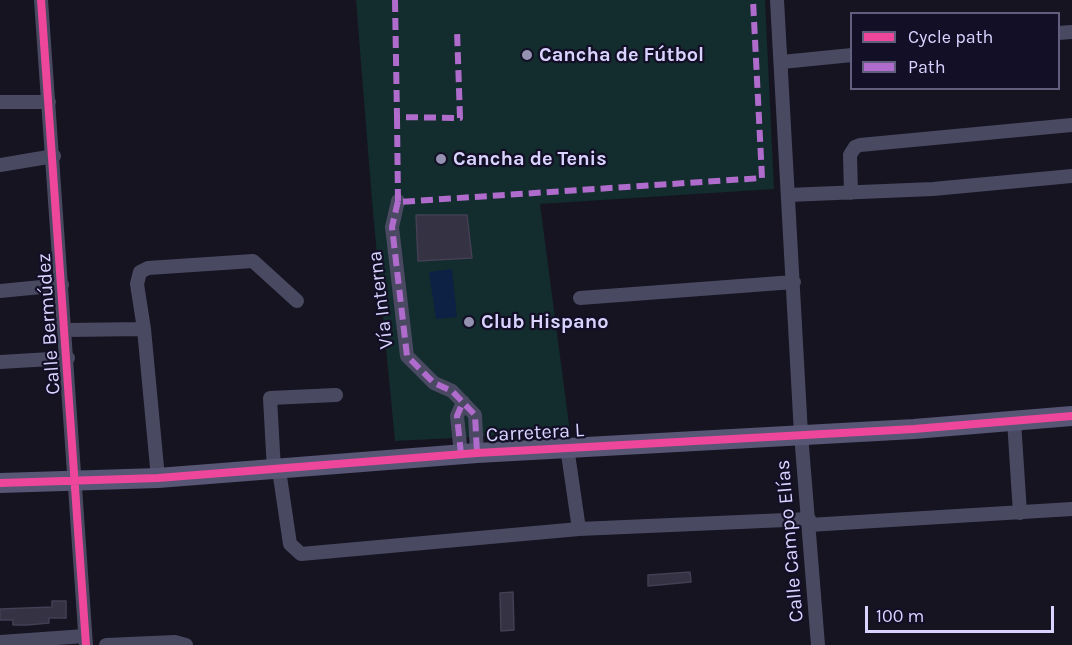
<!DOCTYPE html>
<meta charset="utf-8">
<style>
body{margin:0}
#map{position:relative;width:1072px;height:645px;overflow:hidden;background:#161421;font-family:Karla,sans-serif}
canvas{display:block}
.legend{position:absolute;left:850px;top:12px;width:210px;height:78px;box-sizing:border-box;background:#130f26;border:2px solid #625e7d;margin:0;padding:8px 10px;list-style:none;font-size:18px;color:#d9d4ff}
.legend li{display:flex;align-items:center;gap:12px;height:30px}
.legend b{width:30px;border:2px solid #625e7d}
.scale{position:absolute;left:865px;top:606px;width:189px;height:27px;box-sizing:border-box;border:3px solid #d9d4ff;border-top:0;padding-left:8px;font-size:18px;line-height:21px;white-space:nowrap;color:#d9d4ff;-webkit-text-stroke:4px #130f26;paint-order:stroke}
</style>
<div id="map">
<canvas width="1072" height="645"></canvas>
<ul class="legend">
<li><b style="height:8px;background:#ed469a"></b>Cycle path</li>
<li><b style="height:8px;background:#b06ccc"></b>Path</li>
</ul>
<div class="scale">100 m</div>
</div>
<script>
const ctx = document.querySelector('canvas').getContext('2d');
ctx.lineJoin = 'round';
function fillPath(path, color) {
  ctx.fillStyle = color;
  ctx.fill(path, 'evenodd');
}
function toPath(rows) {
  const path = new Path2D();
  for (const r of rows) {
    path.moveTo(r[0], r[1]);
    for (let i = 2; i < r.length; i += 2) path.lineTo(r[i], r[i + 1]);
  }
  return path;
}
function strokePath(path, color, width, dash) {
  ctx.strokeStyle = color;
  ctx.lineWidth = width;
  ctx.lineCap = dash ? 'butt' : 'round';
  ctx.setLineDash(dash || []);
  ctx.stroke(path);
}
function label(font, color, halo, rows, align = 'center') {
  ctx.font = font + ' Karla,sans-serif';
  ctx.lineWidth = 4.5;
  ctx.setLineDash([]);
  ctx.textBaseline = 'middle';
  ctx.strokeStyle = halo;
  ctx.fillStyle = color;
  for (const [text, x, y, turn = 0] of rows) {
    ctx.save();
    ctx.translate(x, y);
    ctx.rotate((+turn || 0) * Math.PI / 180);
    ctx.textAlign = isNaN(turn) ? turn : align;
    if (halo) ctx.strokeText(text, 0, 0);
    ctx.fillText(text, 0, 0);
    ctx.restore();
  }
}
const green = toPath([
 [356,0,765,0,774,189,540,204,570,432,395,441,373,213]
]);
const water = toPath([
 [452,269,457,317,436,319,429,272]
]);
const building = toPath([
 [416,215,467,215,472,258,418,261,416,215],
 [690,572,691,582,648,586,648,575,690,572],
 [513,592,514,630,501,631,500,593,513,592],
 [52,601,66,601,66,618,49,618,49,623,27,625,13,625,13,620,0,620,0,609,52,607,52,601]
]);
const street = toPath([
 [41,0,86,645],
 [777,0,801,434,818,645],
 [1058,33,1072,32],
 [782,62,852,55],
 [0,102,49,102],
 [0,165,54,156],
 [851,193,850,155,855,147,860,145,1072,125],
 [788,195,933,189,1072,176],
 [398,201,392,227,407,356,434,383,452,391,475,415,477,453],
 [0,291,62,285],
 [580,298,794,282],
 [66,330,144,329],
 [0,362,68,358],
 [1014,421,1020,513],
 [567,447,579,529],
 [461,454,457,416,463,402],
 [274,470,270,398,336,395],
 [279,470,290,544,301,554,579,529,809,519],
 [158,478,144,329,137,284,140,272,148,268,253,261,297,301],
 [809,525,1072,509],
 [0,642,85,636],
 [106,645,175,642,186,645]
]);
const secondary = toPath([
 [0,483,158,478,477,453,914,429,1072,416]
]);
const quiet = toPath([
 [395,0,397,117,460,118,457,30],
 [397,117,398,202,762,178,753,0],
 [398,201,392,227,407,356,434,383,452,391,475,415,477,453],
 [461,454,457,416,463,402]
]);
const cycleway = toPath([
 [41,0,86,645],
 [0,483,158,478,477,453,914,429,1072,416]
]);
const markers = [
 [527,55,6,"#9591b1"],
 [441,159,6,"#9591b1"],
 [469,322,6,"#9591b1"]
];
const poiNames = [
 ["Cancha de Fútbol",539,55],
 ["Cancha de Tenis",453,159],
 ["Club Hispano",481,322]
];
const streetNames = [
 ["Vía Interna",381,300,-97],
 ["Calle Bermúdez",49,324,-94],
 ["Carretera L",535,433,-3],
 ["Calle Campo Elías",790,541,-95]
];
fillPath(green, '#132c2d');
fillPath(water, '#0d2144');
fillPath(building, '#343243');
strokePath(building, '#433f54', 1.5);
strokePath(street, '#4a4962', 14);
strokePath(secondary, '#575674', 20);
strokePath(quiet, '#b06ccc', 6, [12, 6]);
strokePath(cycleway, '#ed469a', 8);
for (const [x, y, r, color] of markers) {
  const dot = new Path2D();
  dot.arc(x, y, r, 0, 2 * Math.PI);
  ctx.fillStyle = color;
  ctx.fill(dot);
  strokePath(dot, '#130f26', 2);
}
label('bold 20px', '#d9d4ff', '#130f26', poiNames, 'left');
label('20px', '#d9d4ff', '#130f26', streetNames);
</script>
